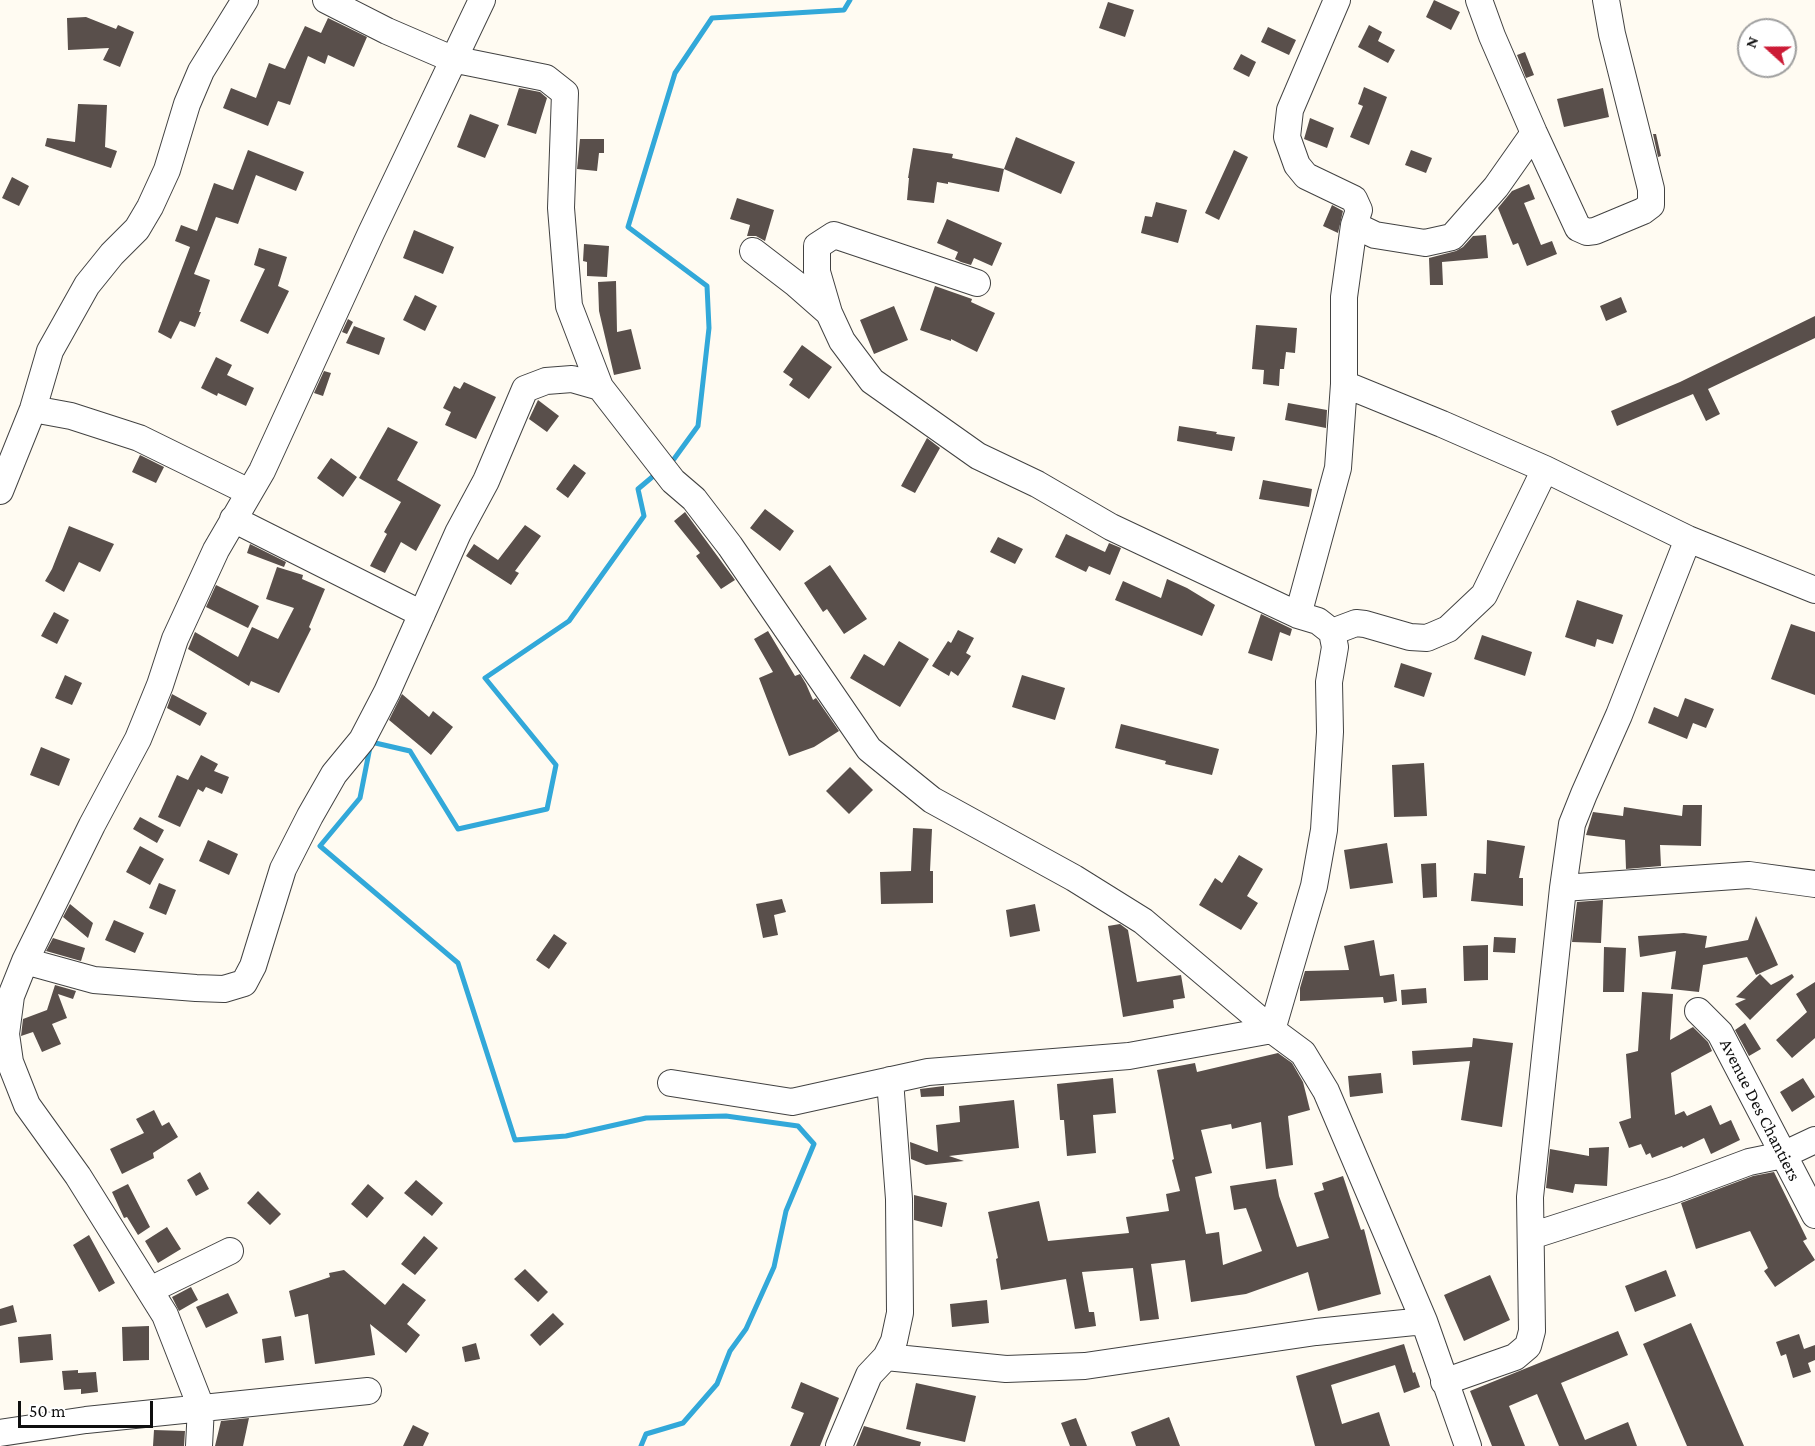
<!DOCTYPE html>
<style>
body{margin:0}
#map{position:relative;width:1815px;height:1446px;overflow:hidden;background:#fffbf2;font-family:"Crimson Pro",serif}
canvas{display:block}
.north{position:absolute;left:1737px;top:18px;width:60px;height:60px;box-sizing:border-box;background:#fff;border:2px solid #9f9f9f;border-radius:50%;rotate:291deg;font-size:16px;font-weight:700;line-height:24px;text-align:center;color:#0f0f0f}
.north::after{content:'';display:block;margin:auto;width:21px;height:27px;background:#cc1b36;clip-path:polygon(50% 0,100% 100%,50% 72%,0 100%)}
.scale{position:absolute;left:18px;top:1401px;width:135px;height:27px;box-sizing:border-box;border:3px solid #0f0f0f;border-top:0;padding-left:8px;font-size:18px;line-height:21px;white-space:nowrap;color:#0f0f0f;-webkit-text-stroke:4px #fff;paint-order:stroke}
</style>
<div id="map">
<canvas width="1815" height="1446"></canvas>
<div class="north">N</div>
<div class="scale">50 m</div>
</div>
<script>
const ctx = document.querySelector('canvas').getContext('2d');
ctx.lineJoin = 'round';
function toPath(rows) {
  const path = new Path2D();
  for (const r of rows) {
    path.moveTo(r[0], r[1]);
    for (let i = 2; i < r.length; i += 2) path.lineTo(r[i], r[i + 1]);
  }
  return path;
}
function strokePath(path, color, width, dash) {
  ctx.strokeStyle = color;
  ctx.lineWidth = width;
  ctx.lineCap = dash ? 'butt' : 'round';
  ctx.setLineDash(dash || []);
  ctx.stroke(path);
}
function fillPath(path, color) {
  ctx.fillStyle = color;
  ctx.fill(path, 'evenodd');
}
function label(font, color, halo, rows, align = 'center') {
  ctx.font = font + ' "Crimson Pro",serif';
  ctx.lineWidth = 6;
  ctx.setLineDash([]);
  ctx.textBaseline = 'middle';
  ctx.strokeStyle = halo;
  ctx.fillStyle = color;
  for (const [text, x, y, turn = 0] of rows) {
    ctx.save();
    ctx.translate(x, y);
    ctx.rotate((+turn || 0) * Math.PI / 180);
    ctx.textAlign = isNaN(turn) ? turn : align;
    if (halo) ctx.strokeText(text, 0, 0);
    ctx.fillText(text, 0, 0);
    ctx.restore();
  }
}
const stream = toPath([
 [669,463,674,459,698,426,709,328,707,286,628,227,675,73,712,18,844,10,850,0],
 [641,1446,646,1434,683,1423,717,1384,730,1351,746,1329,774,1267,786,1211,814,1144,798,1126,726,1116,646,1118,566,1136,515,1140,458,963,320,846,360,798,371,742,410,751,458,829,547,809,556,765,485,678,569,621,644,516,638,489,657,473]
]);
const building = toPath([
 [1434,0,1460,12,1451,30,1426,17],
 [1108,2,1134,10,1125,37,1099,28],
 [86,17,116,29,118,25,134,32,120,67,103,60,109,48,68,50,67,18],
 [328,18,367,37,354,67,328,55,325,64,308,56,290,105,278,101,268,126,223,108,231,88,256,98,269,63,285,69,305,26,321,33],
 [1369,25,1382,32,1378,41,1395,50,1388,63,1358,47],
 [1268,27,1296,40,1289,55,1261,42],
 [1525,52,1534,75,1526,78,1517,55],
 [1241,54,1256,62,1249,77,1233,69],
 [1364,87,1387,97,1369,145,1350,137,1363,106,1358,104],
 [519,88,540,92,547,98,536,134,507,125],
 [1603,88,1609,117,1564,127,1557,99],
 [78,104,107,105,105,147,117,151,111,168,45,146,47,138,75,142],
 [470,114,499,125,485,158,457,147],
 [1310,118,1334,128,1327,148,1304,139],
 [1653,134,1656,134,1661,156,1658,157],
 [1016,137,1075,162,1061,194,1004,169],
 [580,139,604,139,604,153,599,153,597,171,577,169],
 [913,148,953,154,952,158,1004,169,999,192,948,182,948,184,937,182,934,203,907,200,909,178,908,178],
 [248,150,304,172,296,191,256,175,238,224,216,217,194,274,210,280,199,312,201,312,195,327,180,321,171,339,158,332,190,247,175,241,181,225,197,231,214,183,233,190],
 [1234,150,1248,157,1219,220,1205,213],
 [1411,150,1432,158,1426,173,1405,165],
 [12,177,29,186,19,206,2,198],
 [1529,184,1535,199,1524,203,1541,245,1552,241,1557,254,1527,266,1518,243,1513,245,1498,208,1512,191],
 [737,198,774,210,765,241,756,236,747,236,750,225,730,219],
 [1156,202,1187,210,1178,243,1141,233,1145,216,1152,217],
 [1332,205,1343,211,1338,233,1323,226],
 [947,219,1002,243,992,266,974,258,971,265,961,262,955,259,958,252,937,243],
 [414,230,454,247,443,274,403,258],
 [1486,235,1488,258,1442,262,1443,285,1430,285,1429,258,1456,251,1463,247,1473,236],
 [584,244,609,246,607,277,587,276,587,262,583,261],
 [259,248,287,257,278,286,289,291,268,334,240,321,265,269,254,265],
 [616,281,617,332,631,329,641,369,614,375,599,311,598,282],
 [935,286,972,299,971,302,995,313,977,352,951,339,951,341,920,330],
 [415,295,437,306,425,331,403,320],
 [1621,297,1627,312,1606,321,1600,306],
 [894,306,908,340,874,354,860,320],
 [1815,316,1815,338,1708,389,1720,414,1706,421,1693,394,1617,426,1611,411,1680,382],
 [348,319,353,322,347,334,342,332],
 [1256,325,1297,328,1295,353,1286,352,1284,369,1280,369,1279,386,1263,384,1264,370,1252,369],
 [354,326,385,338,379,355,346,343],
 [802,345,832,367,809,399,789,385,793,379,783,372],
 [216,357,232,365,227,375,254,388,246,406,218,393,217,396,201,388],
 [324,371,331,373,323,396,314,393],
 [464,382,496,397,476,439,445,425,451,412,443,408,454,386,460,389],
 [538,400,559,416,547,432,529,419],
 [1288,403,1327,410,1326,428,1285,420],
 [1179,426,1217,432,1216,434,1235,437,1232,451,1177,441],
 [388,427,418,442,397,480,441,505,416,551,401,542,385,573,370,566,387,534,384,532,401,502,359,478],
 [927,438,940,448,915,493,901,486],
 [140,455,164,467,156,483,132,472],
 [331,458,357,477,343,497,317,478],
 [574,464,586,473,568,498,556,489],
 [1263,480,1312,489,1309,507,1259,499],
 [765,509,794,531,780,551,750,528],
 [685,512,735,580,721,589,696,556,700,553,674,521],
 [525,525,541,536,515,571,519,573,511,585,466,556,474,544,498,560],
 [69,526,114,544,100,572,79,562,64,592,45,581,52,569],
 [1066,534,1105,552,1109,543,1121,548,1110,575,1089,566,1086,572,1055,557],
 [998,537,1023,549,1015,564,990,552],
 [250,544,286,562,284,567,247,553],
 [830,565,867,619,844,634,827,609,823,612,804,583],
 [277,567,303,575,302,579,325,589,309,627,311,629,279,693,251,681,249,686,188,649,195,632,238,657,252,627,278,639,294,608,266,599],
 [1167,579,1187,588,1215,605,1202,636,1115,600,1123,581,1161,598],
 [216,585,259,606,248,628,206,607],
 [1577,600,1623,615,1613,644,1597,639,1595,647,1565,637],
 [54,612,69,620,57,644,41,636],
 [1261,614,1292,629,1290,636,1280,632,1272,661,1248,653],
 [1791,624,1815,632,1815,695,1771,679],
 [958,630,974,638,966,653,971,656,958,676,951,671,949,676,932,666,948,641,951,643],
 [768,631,795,676,800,674,806,684,813,700,816,698,839,731,814,747,789,756,759,678,773,672,754,639],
 [1482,635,1532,652,1525,676,1474,659],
 [899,641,929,659,900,707,850,678,864,654,884,666],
 [1401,663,1432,673,1424,697,1394,687],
 [65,675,82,683,72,705,55,698],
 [1022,675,1065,688,1055,720,1012,707],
 [172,694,207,713,200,726,167,708],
 [402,694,429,717,433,711,453,727,431,755,389,720],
 [1685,698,1714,709,1706,728,1693,723,1687,739,1648,723,1654,707,1678,717],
 [1121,724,1219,749,1212,775,1165,764,1166,761,1115,748],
 [41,747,70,759,59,786,30,775],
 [201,755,218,764,214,771,229,777,222,794,206,787,203,792,198,789,180,827,158,817,177,775,188,780],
 [1424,763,1427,816,1394,817,1392,765],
 [850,767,873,790,849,814,826,791],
 [1683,805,1702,805,1701,846,1660,845,1661,866,1626,869,1625,840,1586,835,1593,812,1623,816,1624,807,1682,816],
 [140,817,164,830,157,843,133,829],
 [913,828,932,829,930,871,933,871,933,903,881,904,880,872,911,871],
 [208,840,238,854,229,875,199,861],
 [1487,840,1525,846,1519,878,1523,878,1523,906,1471,901,1474,873,1486,874],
 [1387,843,1393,883,1350,889,1344,850],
 [140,846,164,859,150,885,126,872],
 [1239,855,1263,869,1247,896,1258,903,1241,930,1199,905,1215,878,1222,883],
 [1436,863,1437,897,1423,898,1421,864],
 [159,883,176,890,166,915,149,908],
 [782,899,786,912,774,915,778,935,763,938,756,904],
 [1603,900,1601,943,1572,942,1577,902],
 [70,904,93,923,88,938,63,917],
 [1035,904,1040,931,1010,937,1006,910],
 [1756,916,1778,965,1756,975,1747,957,1703,965,1699,992,1671,989,1676,951,1640,957,1638,936,1684,933,1707,936,1705,948,1748,940],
 [114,920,144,933,135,953,105,940],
 [1120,924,1128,930,1137,982,1181,975,1185,998,1173,1000,1174,1008,1123,1017,1108,926],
 [554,934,567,943,549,969,536,960],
 [1494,937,1516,938,1515,953,1493,952],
 [53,938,85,948,81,961,46,951],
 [1374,940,1380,976,1394,974,1397,1001,1384,1003,1383,997,1300,1001,1300,988,1305,971,1349,970,1344,946],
 [1488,945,1488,980,1464,981,1463,946],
 [1604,947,1626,948,1624,992,1603,992],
 [1760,974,1771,985,1792,974,1794,977,1750,1020,1735,1004,1746,999,1736,997],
 [1815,982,1815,1038,1792,1058,1776,1040,1807,1012,1796,994],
 [55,985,76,991,73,999,58,994,67,1018,52,1024,61,1044,42,1052,33,1032,21,1036,23,1019,47,1010],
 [1426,988,1427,1003,1402,1005,1401,990],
 [1642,992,1673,994,1670,1040,1693,1027,1708,1042,1712,1051,1671,1073,1675,1115,1684,1111,1687,1116,1711,1105,1720,1125,1731,1120,1740,1140,1711,1154,1704,1138,1683,1148,1682,1146,1652,1158,1650,1153,1646,1155,1641,1144,1629,1148,1619,1122,1631,1118,1626,1054,1638,1051],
 [1745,1023,1761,1049,1749,1056,1735,1030],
 [1473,1038,1513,1043,1502,1127,1461,1120,1470,1061,1413,1065,1412,1051,1472,1047],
 [1278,1053,1292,1063,1303,1082,1310,1110,1288,1116,1293,1165,1266,1169,1261,1122,1232,1129,1231,1124,1201,1130,1212,1173,1195,1177,1206,1234,1219,1232,1223,1265,1262,1251,1246,1208,1234,1210,1230,1186,1276,1179,1279,1196,1297,1247,1329,1238,1314,1193,1324,1190,1322,1183,1343,1176,1361,1230,1364,1229,1381,1294,1318,1311,1308,1272,1246,1294,1191,1302,1185,1260,1151,1264,1159,1319,1140,1321,1133,1268,1082,1272,1089,1312,1094,1312,1096,1326,1075,1329,1066,1279,1001,1290,996,1259,998,1258,988,1212,1039,1201,1048,1241,1129,1233,1126,1217,1169,1211,1166,1194,1180,1191,1172,1160,1174,1159,1157,1070,1195,1063,1197,1072],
 [1381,1073,1383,1093,1350,1097,1348,1076],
 [1113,1078,1116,1113,1093,1115,1096,1153,1067,1156,1064,1120,1060,1120,1057,1084],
 [1803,1078,1815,1097,1792,1112,1780,1092],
 [944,1086,944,1096,921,1097,920,1089],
 [1014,1100,1019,1148,949,1156,964,1161,926,1165,911,1159,910,1142,938,1152,936,1125,960,1122,959,1106],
 [154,1110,162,1126,169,1122,178,1137,153,1153,154,1158,122,1174,110,1149,144,1133,136,1119],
 [1609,1147,1607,1186,1575,1184,1573,1193,1546,1188,1550,1149,1589,1156,1589,1148],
 [200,1172,209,1189,196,1196,187,1180],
 [1774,1172,1807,1239,1803,1241,1815,1260,1775,1287,1764,1271,1768,1268,1750,1231,1696,1249,1681,1203,1753,1176],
 [416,1180,443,1203,432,1216,404,1193],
 [128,1184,150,1227,138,1235,127,1217,124,1218,112,1192],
 [368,1184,384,1198,367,1218,351,1204],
 [258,1191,281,1214,270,1225,247,1203],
 [914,1195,947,1203,942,1227,914,1220],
 [167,1227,181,1249,158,1263,145,1241],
 [89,1235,115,1283,99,1292,73,1245],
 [424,1236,438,1248,415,1275,401,1264],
 [525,1269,548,1292,538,1302,514,1279],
 [344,1270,385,1305,403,1283,426,1300,407,1324,420,1335,406,1353,370,1324,375,1355,315,1364,308,1314,295,1317,289,1291,330,1277,329,1273],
 [1666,1270,1676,1296,1635,1312,1625,1286],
 [1490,1275,1510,1320,1464,1341,1444,1295],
 [191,1287,198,1300,179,1311,172,1297],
 [228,1293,238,1313,206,1328,196,1307],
 [987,1300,989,1323,952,1327,950,1304],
 [13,1305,17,1322,0,1326,0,1309],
 [553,1313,564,1324,540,1346,530,1335],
 [1691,1323,1744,1446,1687,1446,1643,1344],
 [149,1326,149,1360,123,1361,122,1327],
 [1618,1331,1628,1355,1561,1383,1585,1440,1628,1422,1637,1446,1559,1446,1537,1394,1509,1406,1525,1446,1492,1446,1470,1391],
 [51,1334,53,1360,20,1363,18,1337],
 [1799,1334,1804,1349,1815,1345,1815,1360,1808,1363,1811,1372,1793,1378,1786,1354,1781,1356,1776,1342],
 [281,1336,284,1360,265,1363,262,1339],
 [476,1343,480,1359,465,1362,462,1347],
 [1404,1344,1413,1373,1415,1372,1420,1387,1404,1393,1395,1365,1331,1385,1342,1424,1379,1412,1390,1446,1315,1446,1296,1376],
 [78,1370,78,1373,96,1372,98,1392,81,1394,81,1389,64,1390,62,1371],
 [801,1382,839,1398,820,1446,790,1446,804,1413,791,1408],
 [916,1383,976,1396,965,1442,906,1429],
 [1169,1417,1180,1446,1136,1446,1131,1432],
 [249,1418,243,1446,215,1446,221,1421],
 [1076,1418,1087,1446,1070,1446,1061,1423],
 [413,1425,429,1433,423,1446,403,1446],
 [864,1426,921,1442,920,1446,856,1446],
 [154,1430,185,1431,184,1446,153,1446]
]);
const minor = toPath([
 [326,0,387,31,452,59,546,78,565,93,561,208,569,306,600,387,673,481,694,499,730,546,869,749,932,800,1074,878,1143,921,1272,1030,1303,1053,1326,1091,1424,1321,1468,1446],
 [1479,0,1492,36,1534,133,1578,228,1587,232,1595,231,1643,211,1651,205,1651,189,1612,34,1606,0],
 [1354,225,1375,235,1425,243,1452,237,1496,187,1534,133],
 [753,251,796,284,829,313],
 [1344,384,1442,424,1545,469,1688,539,1815,590],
 [33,409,71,416,139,438,249,492],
 [0,491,33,409,50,351,87,285,112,254,137,229,150,207,167,170,187,104,201,71,245,0],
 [233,519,422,614],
 [1298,615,1338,468,1344,384,1344,297,1354,225,1359,210,1354,199,1306,176,1297,165,1287,137,1290,110,1337,0],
 [1332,632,1356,623,1365,624,1410,637,1427,638,1448,629,1484,595,1545,469],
 [1563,888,1749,875,1815,884],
 [25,961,94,980,196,988,224,989,244,983,253,966,283,869,310,816,334,774,362,740,387,692,458,533,486,481,525,389,546,381,572,379,600,387],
 [1698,1011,1720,1033,1815,1215],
 [671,1083,792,1102,928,1072,1129,1056,1272,1030,1314,886,1324,830,1330,732,1329,682,1335,647,1332,632,1318,621,1298,615,1111,527,1037,484,978,456,872,381,842,341,829,313,817,272,817,246,834,235,977,283],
 [1531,1236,1674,1190,1749,1162,1783,1155,1815,1140],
 [150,1290,230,1251],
 [886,1357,1006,1369,1085,1366,1316,1332,1424,1321],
 [1444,1382,1515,1357,1528,1346,1532,1331,1530,1197,1563,888,1572,824,1584,794,1619,715,1688,539],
 [0,1433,86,1420,368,1391],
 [199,1446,201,1407,165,1315,78,1176,27,1105,10,1062,6,1034,11,996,25,961,92,825,138,739,160,685,175,639,199,587,216,550,262,471,371,233,482,0],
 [839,1446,869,1375,886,1357,894,1341,900,1313,899,1199,890,1080]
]);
const streetNames = [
 ["Avenue Des Chantiers",1760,1110,63]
];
strokePath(stream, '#32a8d9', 5);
fillPath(building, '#594f4b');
strokePath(minor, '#424242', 28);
strokePath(minor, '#fff', 26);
label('18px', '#0f0f0f', '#fff', streetNames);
</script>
